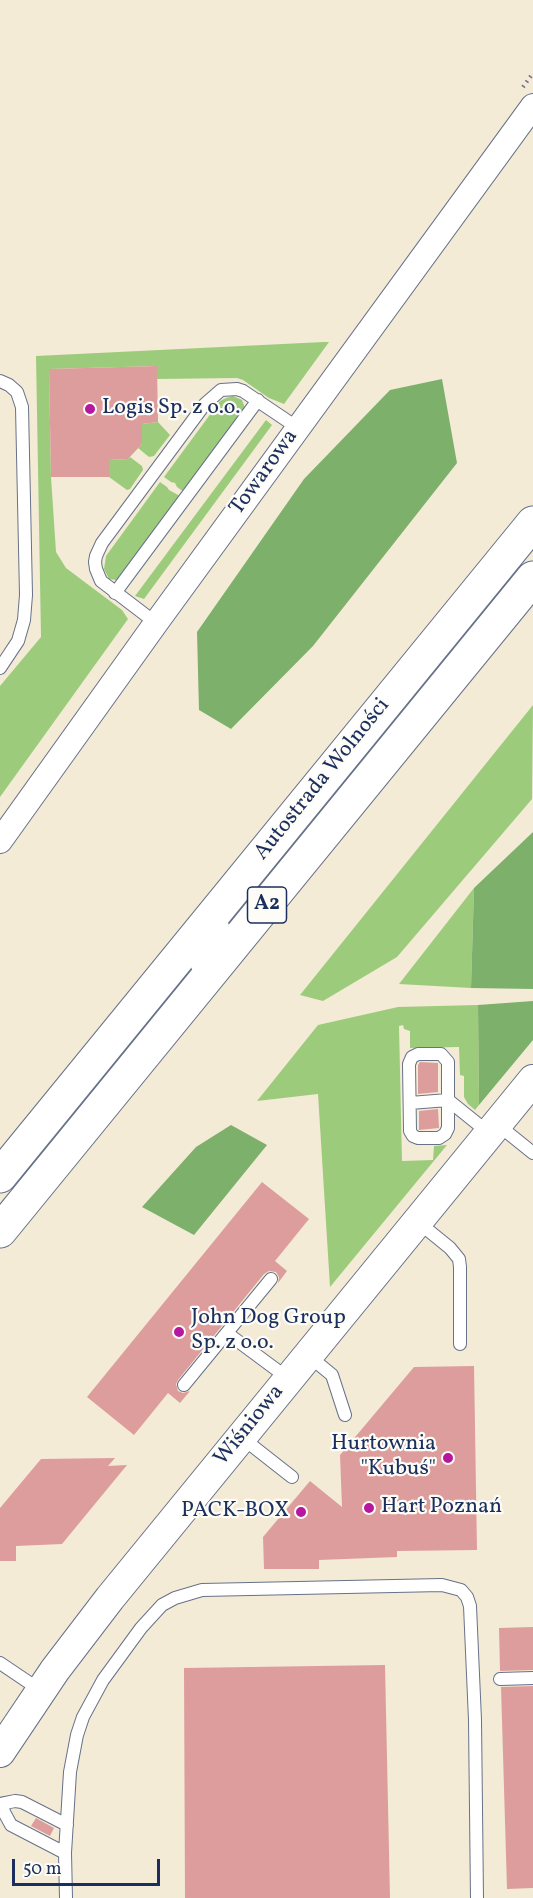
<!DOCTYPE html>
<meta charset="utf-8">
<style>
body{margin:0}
#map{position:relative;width:533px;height:1898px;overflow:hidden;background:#f3ebd6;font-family:Vollkorn,serif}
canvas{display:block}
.scale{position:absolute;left:12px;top:1859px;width:148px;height:27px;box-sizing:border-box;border:3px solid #1b2f5e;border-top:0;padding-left:8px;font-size:18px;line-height:21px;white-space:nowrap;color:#1b2f5e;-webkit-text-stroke:4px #fdfcf7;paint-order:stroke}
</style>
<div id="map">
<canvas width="533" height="1898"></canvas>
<div class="scale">50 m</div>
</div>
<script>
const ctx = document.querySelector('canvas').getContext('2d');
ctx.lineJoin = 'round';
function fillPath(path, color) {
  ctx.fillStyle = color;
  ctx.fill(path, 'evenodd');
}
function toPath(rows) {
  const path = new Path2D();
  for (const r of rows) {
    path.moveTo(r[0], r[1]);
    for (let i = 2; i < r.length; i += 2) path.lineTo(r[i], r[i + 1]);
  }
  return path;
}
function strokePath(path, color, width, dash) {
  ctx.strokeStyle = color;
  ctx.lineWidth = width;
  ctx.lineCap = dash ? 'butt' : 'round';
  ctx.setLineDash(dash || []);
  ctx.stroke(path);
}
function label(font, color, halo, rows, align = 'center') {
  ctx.font = font + ' Vollkorn,serif';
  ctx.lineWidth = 4.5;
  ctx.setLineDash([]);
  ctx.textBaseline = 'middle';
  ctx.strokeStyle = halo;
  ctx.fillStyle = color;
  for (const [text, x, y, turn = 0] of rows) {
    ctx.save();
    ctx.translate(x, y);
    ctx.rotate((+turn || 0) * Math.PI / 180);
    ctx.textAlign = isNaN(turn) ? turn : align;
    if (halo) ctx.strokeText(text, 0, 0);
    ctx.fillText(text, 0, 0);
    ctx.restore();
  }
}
const green = toPath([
 [324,342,329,342,284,404,269,398,243,380,237,378,157,379,157,366,49,369,51,477,56,552,66,568,122,610,128,619,0,797,0,686,41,637,36,356],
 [233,396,242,400,245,408,184,492,177,487,175,483,171,482,164,477,220,401,226,398],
 [266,420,272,425,144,599,135,596],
 [158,422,170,435,154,456,149,457,138,448,142,444,142,424],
 [130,457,142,466,143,470,130,489,127,490,109,477,109,460,128,459],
 [160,482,167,487,169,490,180,496,120,577,116,580,109,579,104,569,106,556],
 [533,705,532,799,397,957,323,1001,300,995],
 [474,888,471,988,399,984],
 [478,1005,479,1105,475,1110,468,1104,464,1097,464,1076,460,1075,459,1047,410,1048,410,1031,404,1029,403,1025,399,1026,402,1161,433,1160,434,1146,447,1145,330,1287,318,1094,257,1101,318,1025,398,1007]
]);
const forest = toPath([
 [442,379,457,463,313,646,231,729,199,710,197,632,304,479,390,390],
 [533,832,533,989,471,988,474,888],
 [533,1001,533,1040,479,1105,478,1005],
 [231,1125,267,1145,194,1235,142,1207,196,1147]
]);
const building = toPath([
 [157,366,158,422,142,424,142,444,128,459,109,460,109,477,51,477,49,369],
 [420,1062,438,1063,438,1092,418,1094,418,1065],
 [438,1109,439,1128,419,1130,419,1111],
 [262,1182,309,1219,275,1261,287,1271,278,1283,279,1277,276,1272,269,1271,264,1274,178,1380,176,1384,178,1391,183,1393,190,1391,180,1403,168,1393,134,1435,87,1397],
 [474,1366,477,1550,397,1551,397,1557,319,1560,319,1569,264,1569,263,1537,310,1481,342,1507,340,1455,414,1367],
 [115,1458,108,1466,127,1465,62,1544,16,1546,16,1561,0,1561,0,1508,41,1459],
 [533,1627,533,1670,500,1671,499,1628],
 [385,1665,390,1898,185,1898,184,1668],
 [533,1686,533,1888,507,1889,501,1687],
 [36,1818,54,1828,50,1836,31,1826]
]);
const path = toPath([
 [523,87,533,73]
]);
const service = toPath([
 [0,381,9,385,17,392,22,407,26,595,24,620,18,641,0,668],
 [115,593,258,400],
 [156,623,101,581,96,569,95,562,96,556,102,543,205,404,221,390,237,389,243,391,298,428],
 [197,966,223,926],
 [418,1054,441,1054,448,1062,448,1128,445,1134,439,1138,418,1138,413,1136,410,1131,409,1064,412,1057,418,1054],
 [410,1103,448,1100,489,1133],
 [497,1124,533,1153],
 [418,1222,450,1248,459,1259,460,1267,460,1344],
 [227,1333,289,1379],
 [309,1356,332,1375,345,1415],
 [184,1385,271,1279],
 [241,1437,292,1477],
 [0,1663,40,1690],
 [500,1679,533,1678],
 [0,1804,15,1801,22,1802,67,1825],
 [2,1805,4,1812,11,1825,65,1853],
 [66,1898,65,1853,70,1772,77,1735,83,1717,103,1680,141,1628,162,1605,175,1598,202,1590,442,1585,461,1590,467,1597,470,1606,475,1720,477,1898]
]);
const minor = toPath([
 [0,841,156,623,533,106]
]);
const tertiary = toPath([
 [0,1752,55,1670,110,1598,533,1080]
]);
const motorway = toPath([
 [0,1176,533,523],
 [0,1231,533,578]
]);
const markers = [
 [90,409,6,"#b5179e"],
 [179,1332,6,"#b5179e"],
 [448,1458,6,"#b5179e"],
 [369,1508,6,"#b5179e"],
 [301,1512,6,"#b5179e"]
];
const shields = [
 [267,905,39]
];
const shieldNames = [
 ["A2",267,905]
];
const poiNames = [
 ["Logis Sp. z o.o.",102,409],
 ["John Dog Group",191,1319],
 ["Sp. z o.o.",191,1344],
 ["Hurtownia",436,1445,"right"],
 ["\"Kubuś\"",436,1470,"right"],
 ["Hart Poznań",381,1508],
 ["PACK-BOX",289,1512,"right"]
];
const streetNames = [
 ["Towarowa",265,473,-54],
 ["Autostrada Wolności",323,780,-51],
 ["Wiśniowa",250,1426,-51]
];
fillPath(green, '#9ccc7b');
fillPath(forest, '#7db06b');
fillPath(building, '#dd9d9c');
strokePath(service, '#677188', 14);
strokePath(minor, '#677188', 26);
strokePath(tertiary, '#677188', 32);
strokePath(motorway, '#677188', 35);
strokePath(path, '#677188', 4, [1.5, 4.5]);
strokePath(service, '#fff', 12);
strokePath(minor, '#fff', 24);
strokePath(tertiary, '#fff', 30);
strokePath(motorway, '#fff', 33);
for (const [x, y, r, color] of markers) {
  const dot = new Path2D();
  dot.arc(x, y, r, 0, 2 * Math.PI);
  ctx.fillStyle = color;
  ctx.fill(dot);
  strokePath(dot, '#fdfcf7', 2);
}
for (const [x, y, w] of shields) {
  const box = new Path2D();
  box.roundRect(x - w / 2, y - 18, w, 36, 4.5);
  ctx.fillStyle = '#fdfcf7';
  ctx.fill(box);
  strokePath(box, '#1b2f5e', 1.5);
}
label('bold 21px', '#1b2f5e', null, shieldNames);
label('22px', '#1b2f5e', '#fdfcf7', poiNames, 'left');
label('22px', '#1b2f5e', '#fdfcf7', streetNames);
</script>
